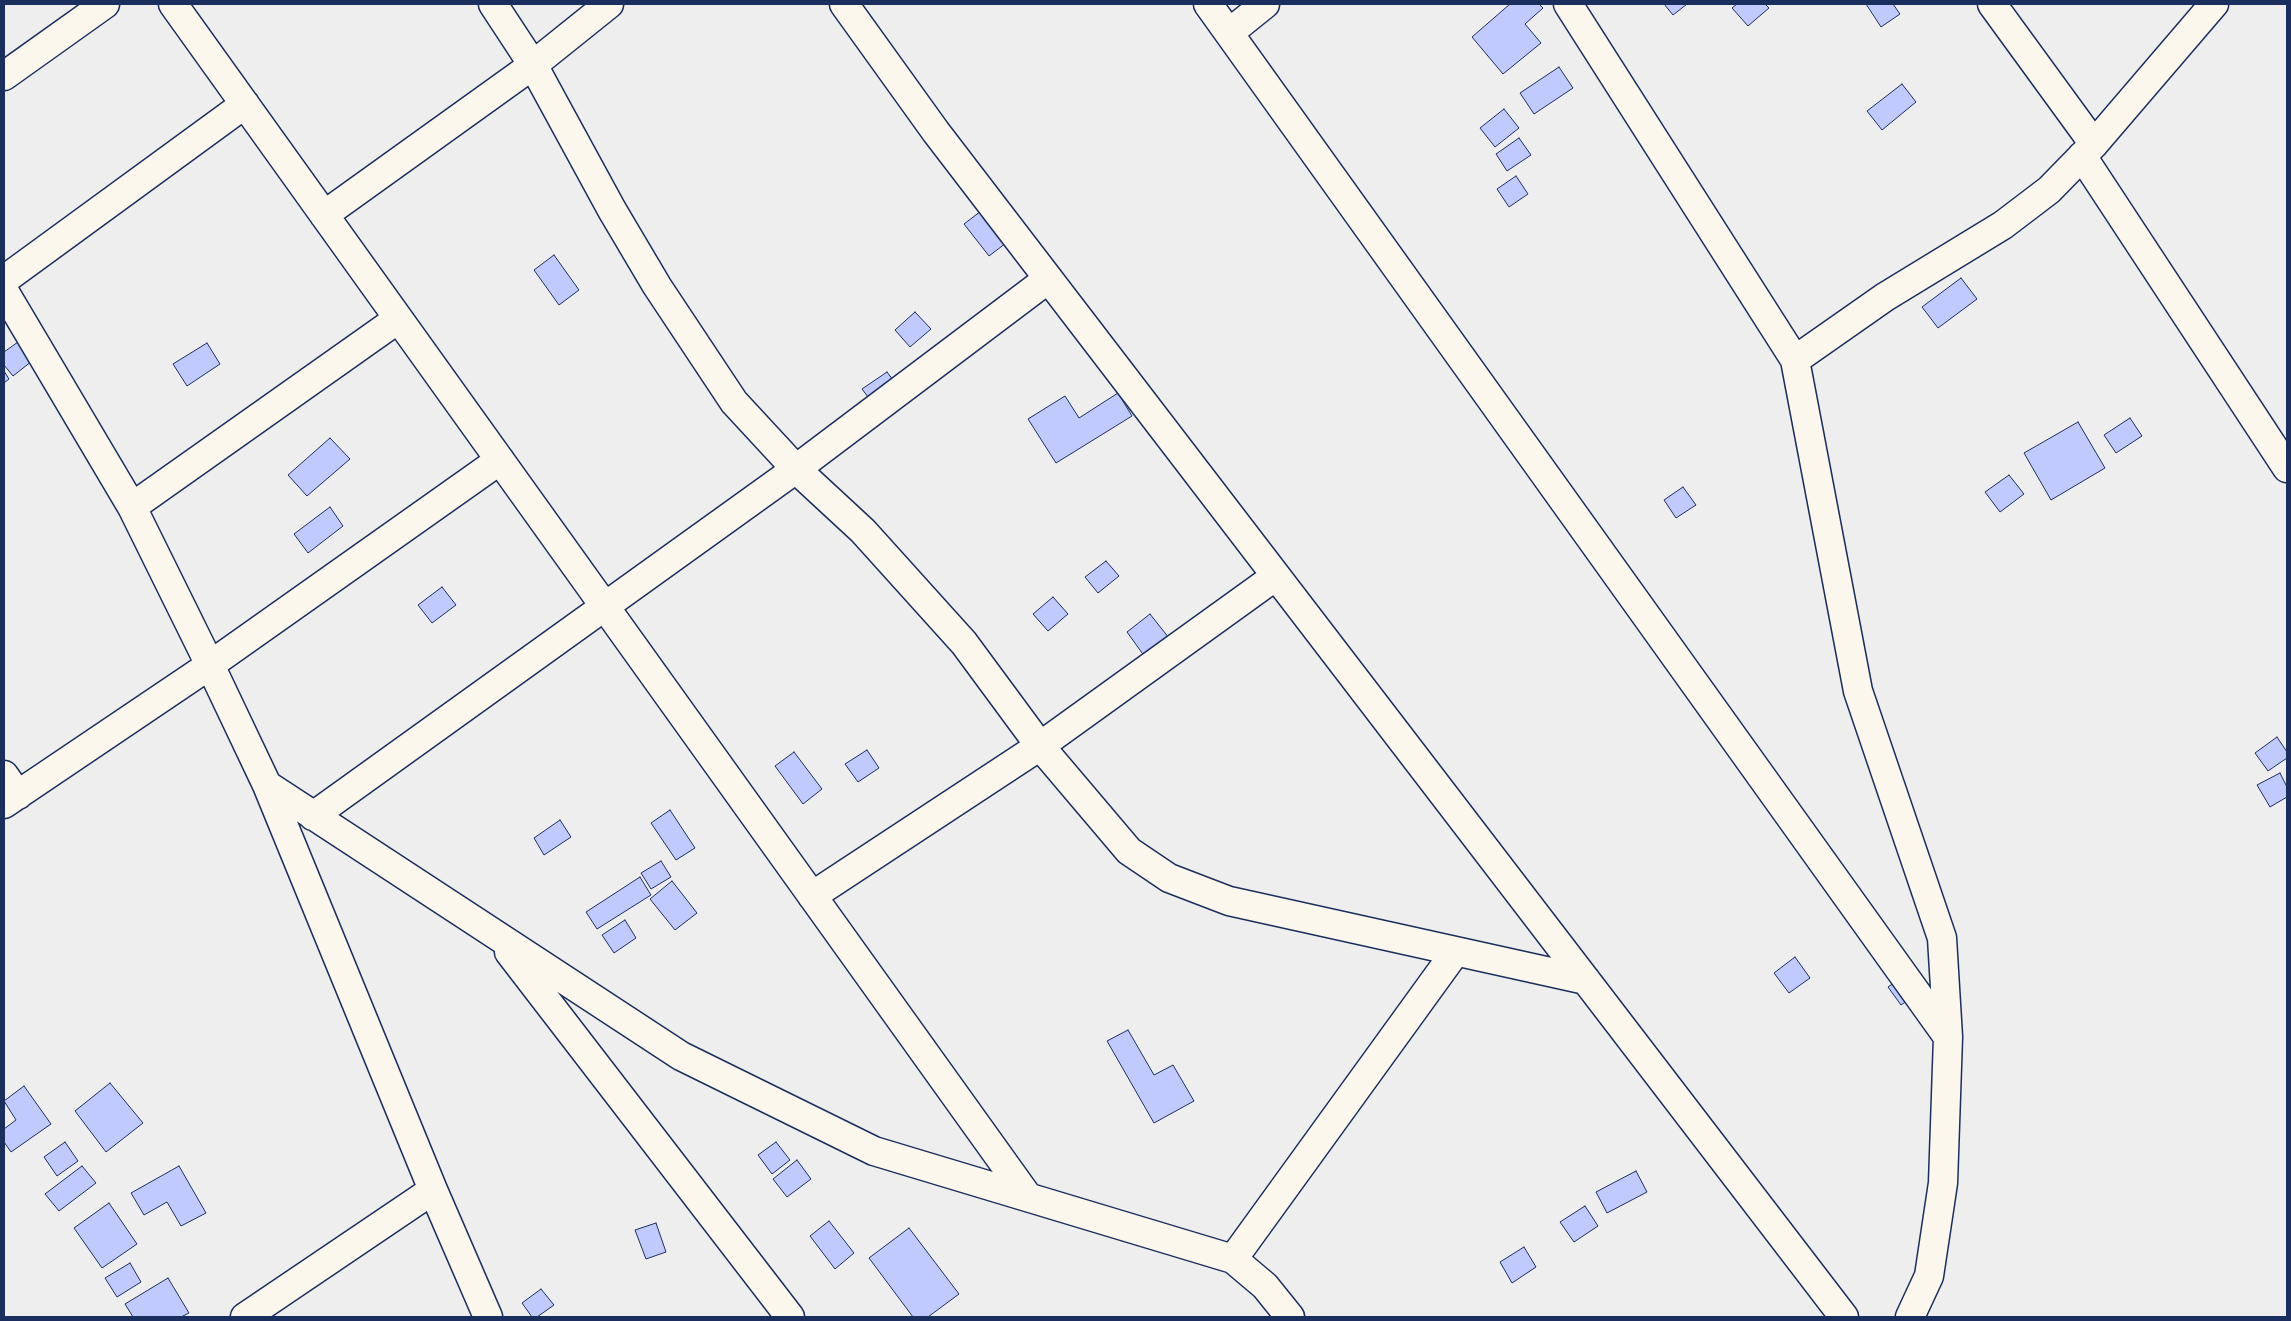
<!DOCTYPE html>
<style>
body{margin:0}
#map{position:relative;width:2291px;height:1321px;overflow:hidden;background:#efeeef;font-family:Mynerve,sans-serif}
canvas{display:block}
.frame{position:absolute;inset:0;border:5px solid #1b2f5e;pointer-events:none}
</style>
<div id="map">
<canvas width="2291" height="1321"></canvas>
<div class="frame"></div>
</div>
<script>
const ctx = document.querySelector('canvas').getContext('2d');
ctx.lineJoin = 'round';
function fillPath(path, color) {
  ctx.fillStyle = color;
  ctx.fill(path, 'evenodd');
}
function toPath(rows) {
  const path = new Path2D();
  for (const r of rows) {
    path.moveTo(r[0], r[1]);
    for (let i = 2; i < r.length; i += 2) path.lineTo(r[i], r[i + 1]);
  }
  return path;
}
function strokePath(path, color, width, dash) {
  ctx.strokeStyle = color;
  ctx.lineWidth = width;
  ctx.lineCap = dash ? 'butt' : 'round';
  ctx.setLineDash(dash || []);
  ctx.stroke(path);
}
const building = toPath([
 [1510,4,1539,4,1543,8,1525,24,1541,43,1503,74,1472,37,1510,4],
 [1664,4,1687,4,1673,15,1664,4],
 [1737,4,1765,4,1769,8,1748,26,1732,8,1737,4],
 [1866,4,1893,4,1900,14,1881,27,1866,4],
 [1559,67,1573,88,1534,114,1520,93,1559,67],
 [1902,84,1916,102,1882,130,1867,111,1902,84],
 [1504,109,1519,128,1495,147,1480,128,1504,109],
 [1519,138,1531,155,1507,171,1496,154,1519,138],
 [1516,176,1528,194,1509,207,1497,189,1516,176],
 [985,208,1010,240,989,256,964,224,985,208],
 [554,255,579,290,559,305,534,270,554,255],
 [1961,278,1977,299,1938,328,1922,307,1961,278],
 [915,312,931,329,910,347,895,330,915,312],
 [18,342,32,361,13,376,4,365,4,352,18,342],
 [207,343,220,364,187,386,173,364,207,343],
 [4,371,9,379,4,383,4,371],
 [887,372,899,388,874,405,862,389,887,372],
 [1118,393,1132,416,1056,463,1028,419,1065,396,1079,418,1118,393],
 [2130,418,2142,436,2116,453,2104,435,2130,418],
 [2078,422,2105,468,2051,500,2024,453,2078,422],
 [330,438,350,459,307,496,288,475,330,438],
 [2009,475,2024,494,2000,512,1985,492,2009,475],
 [1683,487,1696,505,1676,518,1664,500,1683,487],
 [330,507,343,526,308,553,294,534,330,507],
 [1106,561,1119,576,1098,593,1085,577,1106,561],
 [442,587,456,605,432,623,418,605,442,587],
 [1053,597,1068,614,1048,631,1033,614,1053,597],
 [1150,614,1169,638,1145,657,1127,632,1150,614],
 [2277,737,2287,752,2287,758,2268,771,2255,753,2277,737],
 [867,750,879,768,858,782,845,764,867,750],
 [794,752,822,789,803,804,775,766,794,752],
 [2280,773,2287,787,2287,797,2270,807,2257,785,2280,773],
 [670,810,695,848,676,860,651,823,670,810],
 [560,820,571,837,544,855,534,838,560,820],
 [661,861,671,877,651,889,641,873,661,861],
 [640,877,651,895,597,929,586,912,640,877],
 [672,881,697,913,675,930,650,899,672,881],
 [625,920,636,938,614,953,602,935,625,920],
 [1795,957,1810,978,1789,993,1774,973,1795,957],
 [1907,974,1920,992,1901,1005,1888,987,1907,974],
 [1128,1030,1154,1075,1173,1065,1194,1101,1154,1123,1107,1041,1128,1030],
 [110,1083,143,1123,106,1152,75,1111,110,1083],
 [24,1086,51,1124,11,1152,4,1142,4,1129,16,1120,4,1101,24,1086],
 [65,1142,78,1161,57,1176,44,1157,65,1142],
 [776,1142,790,1160,772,1174,758,1155,776,1142],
 [797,1160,811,1179,787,1197,773,1179,797,1160],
 [82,1166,96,1183,59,1211,45,1194,82,1166],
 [179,1166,206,1213,181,1226,167,1202,144,1215,131,1193,179,1166],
 [1636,1171,1647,1192,1607,1213,1596,1192,1636,1171],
 [109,1203,137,1244,102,1268,74,1228,109,1203],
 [1585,1206,1598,1226,1574,1242,1560,1222,1585,1206],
 [829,1221,854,1253,835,1269,810,1236,829,1221],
 [656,1223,666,1252,646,1259,635,1230,656,1223],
 [909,1228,959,1294,928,1317,913,1317,869,1258,909,1228],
 [1524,1247,1536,1267,1512,1283,1500,1262,1524,1247],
 [130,1263,141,1282,117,1297,105,1278,130,1263],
 [168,1278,189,1313,181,1317,133,1317,125,1304,168,1278],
 [541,1289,554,1305,537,1317,532,1317,522,1303,541,1289]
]);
const minor = toPath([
 [173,4,1028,1197],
 [493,4,533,65,612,210,657,286,734,402,796,469,863,531,964,643,1040,746,1129,851,1169,878,1229,901,1586,980],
 [844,4,936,132,1844,1317],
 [1208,4,1948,1037],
 [1568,4,1795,360,1858,691,1942,938,1948,1037,1943,1183,1929,1276,1910,1317],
 [1992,4,2094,144],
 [1229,33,1265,4],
 [4,76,105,4],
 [2082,156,2287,468],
 [324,215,533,65,609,4],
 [4,280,245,104],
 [4,291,132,507,210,665,267,785,433,1190,488,1317],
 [1795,360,1885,297,2003,225,2049,190,2094,144,2214,4],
 [132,507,398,319],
 [4,775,18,795],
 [267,785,681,1056,874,1151,1233,1259,1265,1286,1290,1317],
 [4,804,210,665,500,460],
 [313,816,796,469,1048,279],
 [812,896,1040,746,1276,576],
 [509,952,790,1317],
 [1233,1259,1456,951],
 [245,1317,433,1190]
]);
fillPath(building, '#c1cafc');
strokePath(building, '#1b2f5e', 1);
strokePath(minor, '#1b2f5e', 31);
strokePath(minor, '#fbf7ec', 28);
</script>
